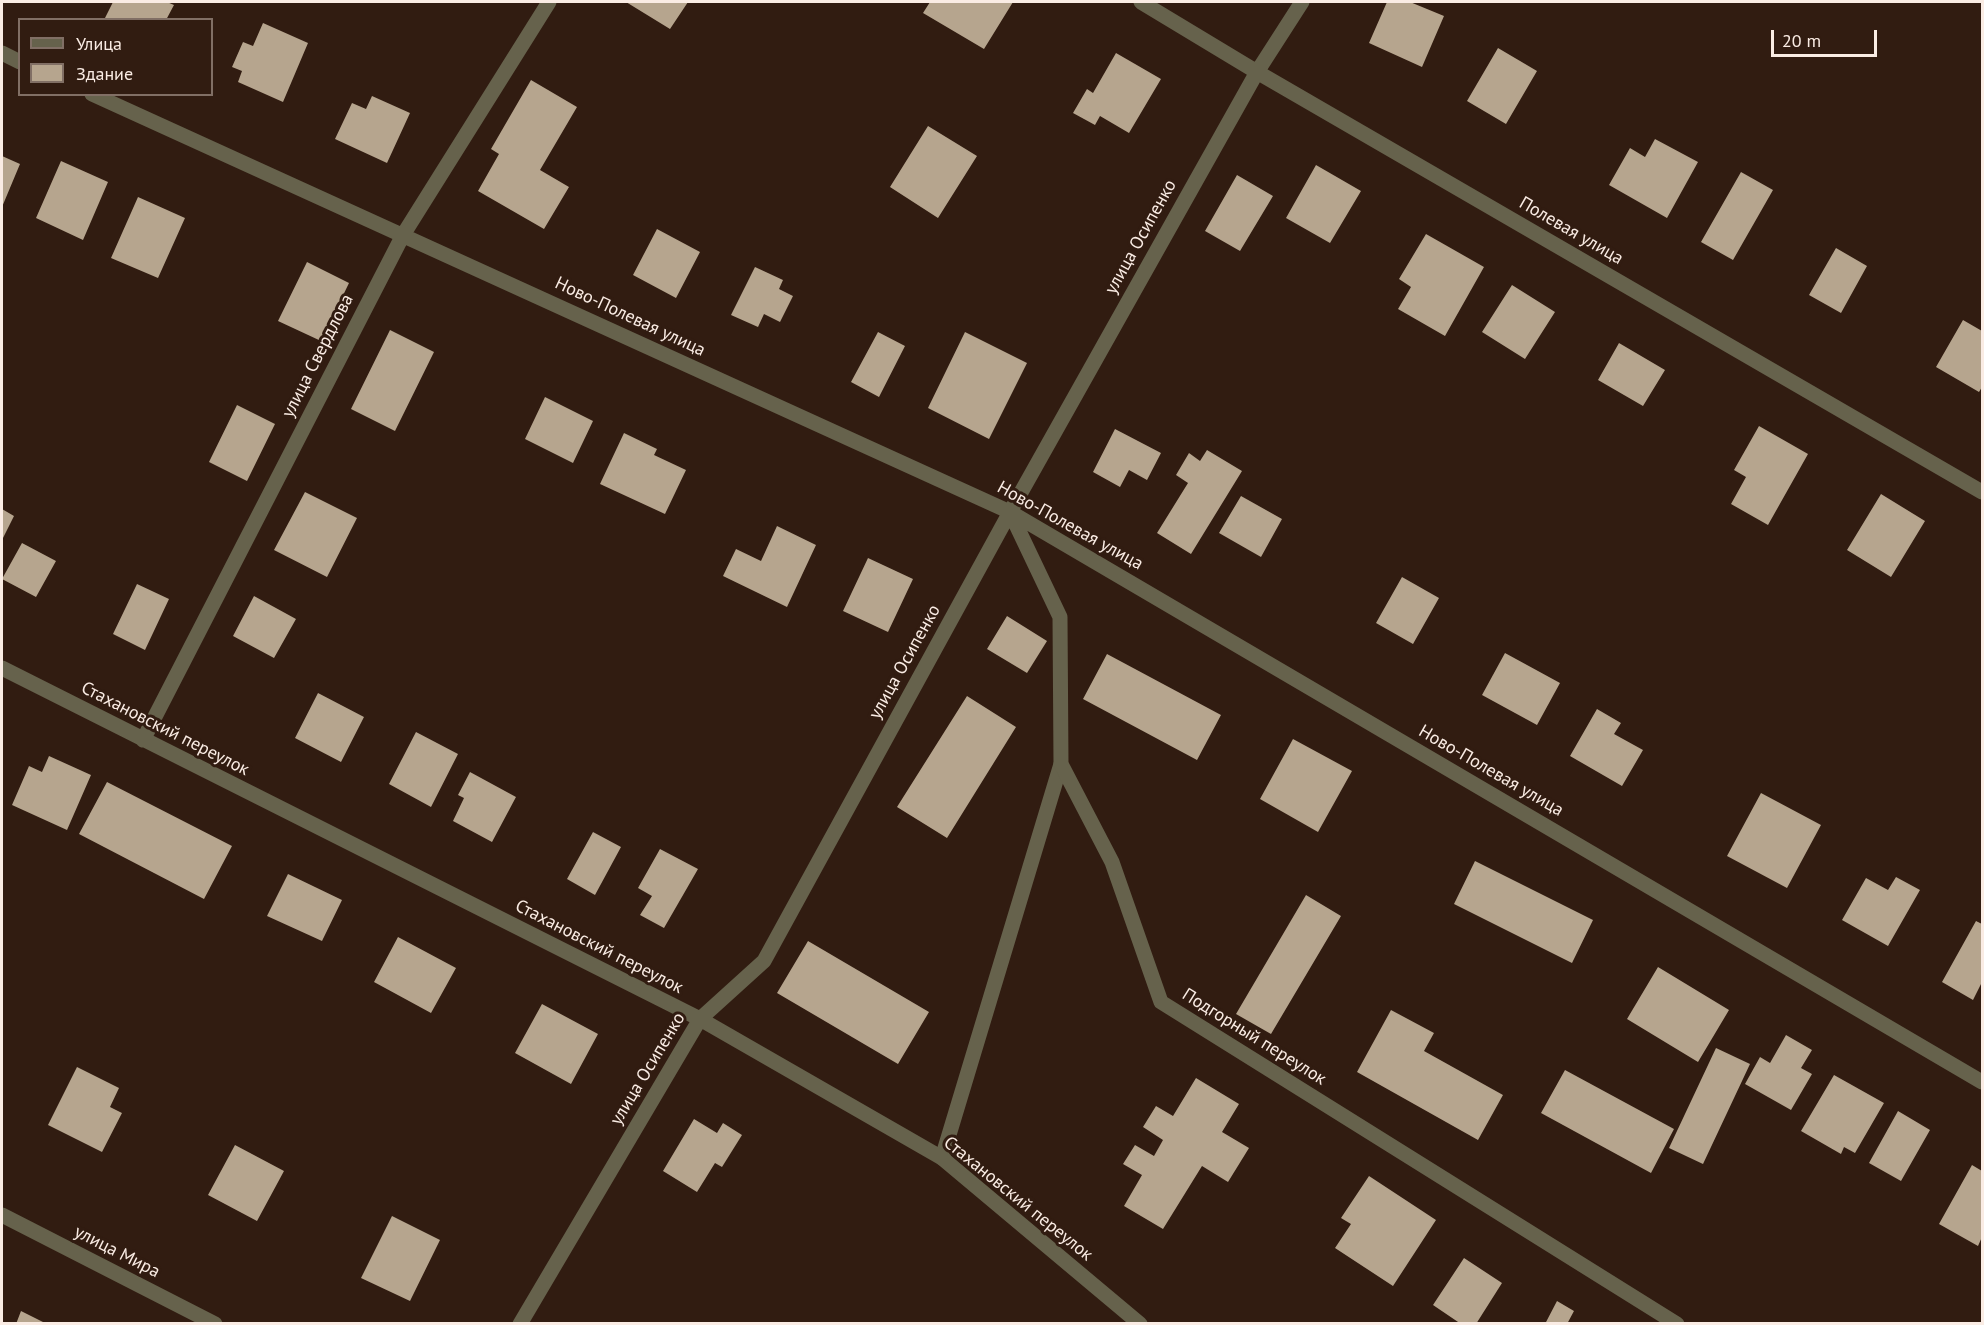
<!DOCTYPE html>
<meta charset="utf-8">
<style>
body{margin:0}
#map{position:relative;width:1984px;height:1325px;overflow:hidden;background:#311c11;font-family:"PT Sans",sans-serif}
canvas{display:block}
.frame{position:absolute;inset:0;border:3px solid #faece4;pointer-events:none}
.legend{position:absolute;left:18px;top:18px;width:195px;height:78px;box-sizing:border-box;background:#311c11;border:2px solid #816f65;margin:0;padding:8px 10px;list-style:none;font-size:18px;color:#faece4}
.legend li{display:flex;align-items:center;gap:12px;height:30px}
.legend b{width:30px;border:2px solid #816f65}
.scale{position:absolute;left:1771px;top:30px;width:106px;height:27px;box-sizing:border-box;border:3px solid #faece4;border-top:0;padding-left:8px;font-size:18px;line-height:21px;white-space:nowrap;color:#faece4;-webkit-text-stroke:4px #311c11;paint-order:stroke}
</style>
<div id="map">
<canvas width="1984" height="1325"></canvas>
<div class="frame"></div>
<ul class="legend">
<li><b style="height:8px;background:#66624c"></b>Улица</li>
<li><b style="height:16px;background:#b6a58e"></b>Здание</li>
</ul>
<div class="scale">20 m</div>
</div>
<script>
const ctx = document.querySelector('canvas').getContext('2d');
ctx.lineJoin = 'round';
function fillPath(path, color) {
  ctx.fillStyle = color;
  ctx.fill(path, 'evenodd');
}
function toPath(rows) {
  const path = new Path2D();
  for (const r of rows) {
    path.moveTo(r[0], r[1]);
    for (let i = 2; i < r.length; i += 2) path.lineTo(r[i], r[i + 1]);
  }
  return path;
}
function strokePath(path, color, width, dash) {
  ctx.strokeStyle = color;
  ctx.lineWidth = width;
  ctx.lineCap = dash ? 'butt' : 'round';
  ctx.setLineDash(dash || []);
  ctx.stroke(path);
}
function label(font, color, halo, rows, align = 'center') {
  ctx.font = font + ' "PT Sans",sans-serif';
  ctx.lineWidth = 6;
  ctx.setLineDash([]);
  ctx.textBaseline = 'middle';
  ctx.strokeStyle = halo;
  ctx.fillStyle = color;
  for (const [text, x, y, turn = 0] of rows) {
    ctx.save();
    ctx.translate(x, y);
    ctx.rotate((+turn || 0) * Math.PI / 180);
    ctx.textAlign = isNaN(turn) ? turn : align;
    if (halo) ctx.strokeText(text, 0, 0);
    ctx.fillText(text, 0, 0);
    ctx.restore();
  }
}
const building = toPath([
 [113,2,167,2,174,5,166,20,104,20],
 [626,2,688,2,670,29],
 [930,2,1013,2,984,49,923,13],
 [1387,2,1410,2,1444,16,1422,67,1369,43],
 [263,23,308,43,283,102,238,82,242,71,232,67,243,42,253,46],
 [1498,48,1537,71,1506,124,1467,101],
 [1116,53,1161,79,1129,133,1100,116,1095,125,1073,113,1087,89,1093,93],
 [531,80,577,107,540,170,569,187,544,229,478,191,499,154,491,149],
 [372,96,410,113,387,163,335,139,352,103,366,109],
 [928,126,977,156,938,218,890,187],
 [1655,139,1698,162,1667,218,1609,185,1630,148,1645,157],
 [2,156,20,164,2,207],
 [61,161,108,182,83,240,36,218],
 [1316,165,1361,191,1330,243,1286,218],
 [1741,172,1773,190,1733,260,1701,242],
 [1237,175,1273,196,1240,251,1205,231],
 [138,197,185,218,158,278,111,258],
 [657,229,700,252,676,298,633,275],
 [1426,234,1484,267,1445,336,1398,309,1411,287,1399,279],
 [1836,248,1867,266,1841,313,1809,295],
 [307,262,349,283,321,341,278,321],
 [755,267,783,280,779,289,793,296,780,322,764,314,758,327,731,315],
 [1512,285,1555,312,1525,359,1482,332],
 [1963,320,1982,331,1982,387,1979,392,1936,367],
 [390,330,434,352,395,431,351,409],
 [878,332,905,346,879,397,851,382],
 [965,332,1027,363,989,439,928,408],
 [1619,343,1665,370,1643,406,1598,380],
 [545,397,593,421,573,463,525,439],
 [237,405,275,424,247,481,209,462],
 [1759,426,1808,454,1768,525,1731,504,1746,477,1734,470],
 [1115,429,1161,453,1147,480,1129,470,1120,487,1093,472],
 [624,433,657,449,654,455,686,470,665,514,600,484],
 [1207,450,1242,471,1191,554,1157,533,1188,483,1176,475,1189,453,1200,461],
 [305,492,357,518,327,577,274,550],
 [1881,494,1925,521,1891,577,1847,550],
 [1241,496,1282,519,1261,557,1219,533],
 [2,509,14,516,2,540],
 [777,526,816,545,787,607,723,576,736,549,761,561],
 [22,543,56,561,36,597,2,579],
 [868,558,913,579,888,632,843,611],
 [1402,577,1439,598,1413,644,1376,623],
 [137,584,169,599,145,650,113,634],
 [254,596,296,619,274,658,233,636],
 [1007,616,1047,641,1027,673,987,649],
 [1505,653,1560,683,1537,725,1482,695],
 [1107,654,1221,715,1197,760,1083,699],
 [318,693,364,717,341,762,295,738],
 [967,696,1016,727,947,838,897,807],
 [1597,709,1621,723,1614,734,1643,750,1622,786,1570,756],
 [416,732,458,754,431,807,389,784],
 [1293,739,1352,771,1318,832,1260,799],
 [49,756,91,775,67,830,12,805,29,766,42,772],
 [470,772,516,797,492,842,453,821,464,798,458,795],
 [107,782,232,846,204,899,79,834],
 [1761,793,1821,825,1787,888,1727,856],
 [593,832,621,847,595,895,567,879],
 [660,849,698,869,664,928,640,915,652,896,638,888],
 [1475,861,1593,920,1572,963,1454,904],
 [288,874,342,900,322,941,267,916],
 [1896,877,1920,890,1888,946,1842,920,1866,878,1888,890],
 [1306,895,1341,916,1271,1034,1236,1014],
 [1976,921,1982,924,1982,982,1973,1000,1942,982],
 [398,937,456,968,431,1013,374,982],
 [808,941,929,1012,898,1064,777,993],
 [1658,967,1729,1010,1698,1062,1627,1019],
 [542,1004,598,1034,571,1084,515,1053],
 [1391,1010,1434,1033,1424,1051,1503,1095,1478,1140,1357,1072],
 [1786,1035,1812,1050,1801,1068,1812,1074,1791,1110,1745,1084,1760,1057,1770,1063],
 [1716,1048,1750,1064,1703,1164,1669,1148],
 [77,1067,119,1088,110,1107,122,1113,102,1152,48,1125],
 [1565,1070,1674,1129,1651,1173,1541,1113],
 [1834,1075,1884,1103,1855,1153,1844,1147,1841,1154,1801,1131],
 [1196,1078,1239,1104,1222,1132,1249,1148,1228,1182,1202,1166,1163,1229,1124,1206,1142,1175,1123,1164,1135,1145,1154,1156,1163,1140,1143,1127,1156,1106,1173,1116],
 [1898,1111,1930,1130,1901,1181,1869,1163],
 [694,1119,717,1133,723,1123,742,1135,722,1167,715,1163,697,1192,663,1171],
 [235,1145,284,1171,257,1221,208,1195],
 [1972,1165,1982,1171,1982,1237,1978,1246,1939,1224],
 [1369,1176,1436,1220,1393,1286,1335,1248,1351,1224,1341,1218],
 [392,1216,440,1240,410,1301,361,1278],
 [1464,1258,1502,1283,1476,1324,1461,1324,1433,1305],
 [1557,1301,1574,1311,1567,1324,1545,1324],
 [21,1311,47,1324,16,1324]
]);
const service = toPath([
 [942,1158,1061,764]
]);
const minor = toPath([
 [1141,2,1257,72,1982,492],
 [2,53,20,62],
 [92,94,1010,512,1982,1082],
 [1010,512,1060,617,1061,764,1112,862,1161,1002,1677,1324],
 [2,668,700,1019,942,1158,1140,1324],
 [143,740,403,235,549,2],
 [2,1215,215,1324],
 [520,1324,700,1019,764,961,1010,512,1257,72,1302,2]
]);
const streetNames = [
 ["Полевая улица",1571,231,30],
 ["улица Осипенко",1141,237,-61],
 ["Ново-Полевая улица",630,317,25],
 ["улица Свердлова",318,356,-63],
 ["Ново-Полевая улица",1070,526,29],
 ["улица Осипенко",905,662,-61],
 ["Стахановский переулок",165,729,27],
 ["Ново-Полевая улица",1491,771,30],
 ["Стахановский переулок",599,947,27],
 ["Подгорный переулок",1254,1037,32],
 ["улица Осипенко",648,1069,-59],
 ["Стахановский переулок",1018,1199,39],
 ["улица Мира",117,1252,27]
];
fillPath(building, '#b6a58e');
strokePath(service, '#66624c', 15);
strokePath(minor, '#66624c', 15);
label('18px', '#faece4', '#311c11', streetNames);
</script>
